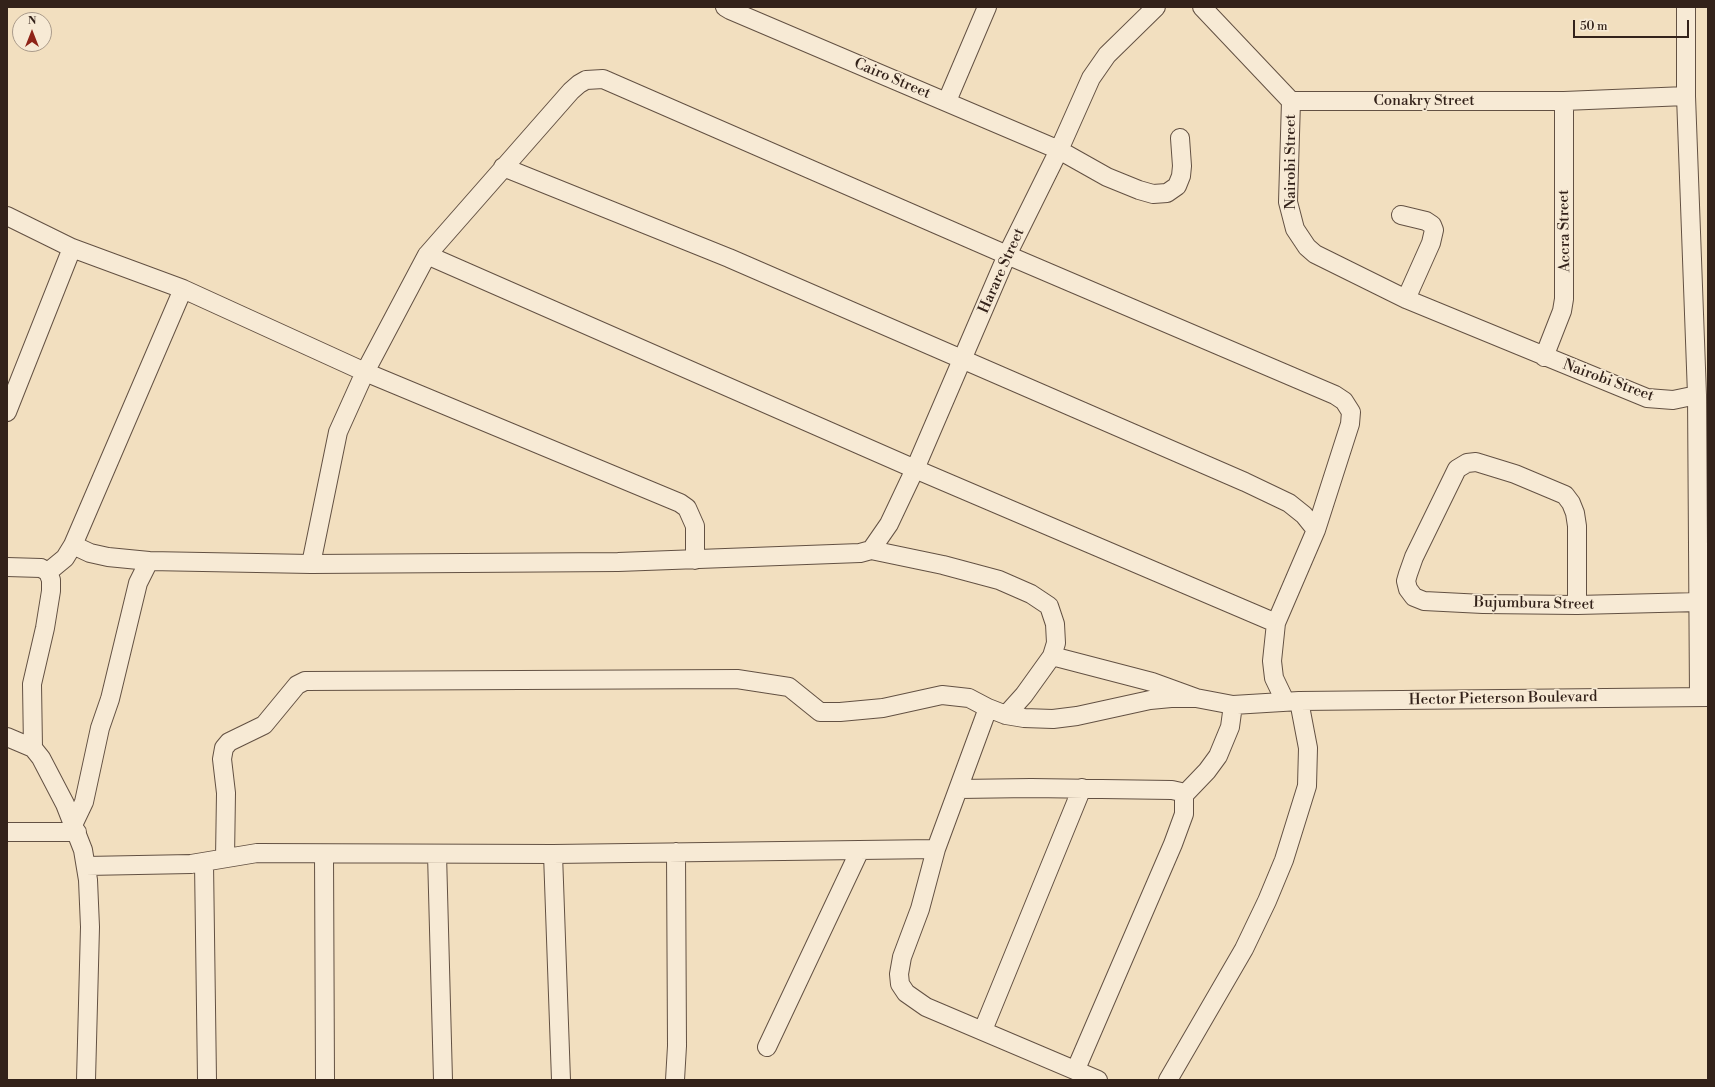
<!DOCTYPE html>
<style>
body{margin:0}
#map{position:relative;width:1715px;height:1087px;overflow:hidden;background:#f2dfbf;font-family:"Libre Bodoni",serif}
canvas{display:block}
.frame{position:absolute;inset:0;border:8px solid #33221a;pointer-events:none}
.north{position:absolute;left:12px;top:12px;width:40px;height:40px;box-sizing:border-box;background:#f7ead5;border:1px solid #a99a8a;border-radius:50%;rotate:0deg;font-size:11px;font-weight:700;line-height:16px;text-align:center;color:#33221a}
.north::after{content:'';display:block;margin:auto;width:14px;height:18px;background:#8f2418;clip-path:polygon(50% 0,100% 100%,50% 72%,0 100%)}
.scale{position:absolute;left:1573px;top:20px;width:116px;height:18px;box-sizing:border-box;border:2px solid #33221a;border-top:0;padding-left:5px;font-size:12px;line-height:14px;white-space:nowrap;color:#33221a;-webkit-text-stroke:3px #f7ead5;paint-order:stroke}
</style>
<div id="map">
<canvas width="1715" height="1087"></canvas>
<div class="frame"></div>
<div class="north">N</div>
<div class="scale">50 m</div>
</div>
<script>
const ctx = document.querySelector('canvas').getContext('2d');
ctx.lineJoin = 'round';
function toPath(rows) {
  const path = new Path2D();
  for (const r of rows) {
    path.moveTo(r[0], r[1]);
    for (let i = 2; i < r.length; i += 2) path.lineTo(r[i], r[i + 1]);
  }
  return path;
}
function strokePath(path, color, width, dash) {
  ctx.strokeStyle = color;
  ctx.lineWidth = width;
  ctx.lineCap = dash ? 'butt' : 'round';
  ctx.setLineDash(dash || []);
  ctx.stroke(path);
}
function label(font, color, halo, rows, align = 'center') {
  ctx.font = font + ' "Libre Bodoni",serif';
  ctx.lineWidth = 3.5;
  ctx.setLineDash([]);
  ctx.textBaseline = 'middle';
  ctx.strokeStyle = halo;
  ctx.fillStyle = color;
  for (const [text, x, y, turn = 0] of rows) {
    ctx.save();
    ctx.translate(x, y);
    ctx.rotate((+turn || 0) * Math.PI / 180);
    ctx.textAlign = isNaN(turn) ? turn : align;
    if (halo) ctx.strokeText(text, 0, 0);
    ctx.fillText(text, 0, 0);
    ctx.restore();
  }
}
const street = toPath([
 [725,7,730,10,1059,150,1107,177,1139,190,1153,194,1167,193,1177,186,1181,176,1182,166,1180,138],
 [1202,7,1291,101,1564,101,1686,96],
 [1686,7,1686,96,1697,395,1699,697],
 [947,101,987,7],
 [1291,101,1288,202,1295,229,1307,247,1315,254,1406,299,1647,398,1673,400,1697,395],
 [503,167,729,258,1245,482,1289,503,1304,515,1316,530],
 [1401,215,1426,221,1432,225,1434,230,1431,243,1406,299],
 [7,216,72,248,183,289,365,372,680,503,687,508,695,526,695,560],
 [427,255,915,469,1276,623],
 [1544,357,1562,311,1564,299,1564,101],
 [7,412,72,248],
 [73,545,90,553,108,557,149,561],
 [871,550,889,524,915,469,1007,255,1059,150,1091,78,1107,55,1156,7],
 [311,564,338,432,365,372,427,255,571,91,579,84,586,80,603,79,1007,255,1335,395,1344,401,1351,412,1350,424,1316,530,1276,623,1272,661,1274,678,1285,701],
 [7,567,41,568,48,572,51,580,51,591,45,628,32,684,33,748],
 [48,572,65,558,73,545,183,289],
 [1577,605,1577,526,1575,513,1571,503,1565,495,1515,474,1476,462,1467,463,1457,469,1414,557,1408,574,1406,581,1408,589,1414,597,1424,601,1483,604,1577,605,1699,602],
 [988,708,1006,715,1024,718,1053,719,1077,716,1150,700,1171,698,1196,698,1233,705,1299,701,1708,697],
 [1006,715,1024,695,1052,656],
 [7,737,33,748,41,758,65,804,83,850,88,880,90,927,86,1080],
 [959,789,1031,788,1172,790,1181,792,1184,797,1184,814,1173,844,1076,1069],
 [1184,795,1207,771,1218,756,1230,727,1233,705],
 [74,823,84,802,100,728,110,699,138,583,149,561,311,564,618,562,860,553,871,550,943,565,999,580,1031,594,1049,606,1055,624,1056,643,1052,656,1152,682,1196,698],
 [7,832,77,832],
 [324,854,325,1080],
 [437,854,443,1080],
 [553,854,561,1080],
 [225,858,226,793,222,759,224,748,229,742,264,725,297,685,305,681,737,679,789,687,820,712,840,712,883,708,942,695,969,698,988,708,936,849,920,909,902,957,899,974,900,984,906,993,926,1007,1098,1080],
 [204,863,207,1080],
 [86,866,191,864,257,853,553,854,936,849],
 [983,1030,1082,788],
 [767,1047,860,850],
 [675,1080,677,1046,676,852],
 [1168,1080,1244,949,1267,901,1284,860,1307,786,1308,748,1299,701]
]);
const streetNames = [
 ["Cairo Street",892,79,23],
 ["Conakry Street",1424,101],
 ["Nairobi Street",1291,162,-90],
 ["Accra Street",1565,231,-91],
 ["Harare Street",1002,271,-66],
 ["Nairobi Street",1608,381,20],
 ["Bujumbura Street",1534,604,1],
 ["Hector Pieterson Boulevard",1503,699,-1]
];
strokePath(street, '#635143', 20);
strokePath(street, '#f7ead5', 18);
label('15px', '#33221a', '#f7ead5', streetNames);
</script>
